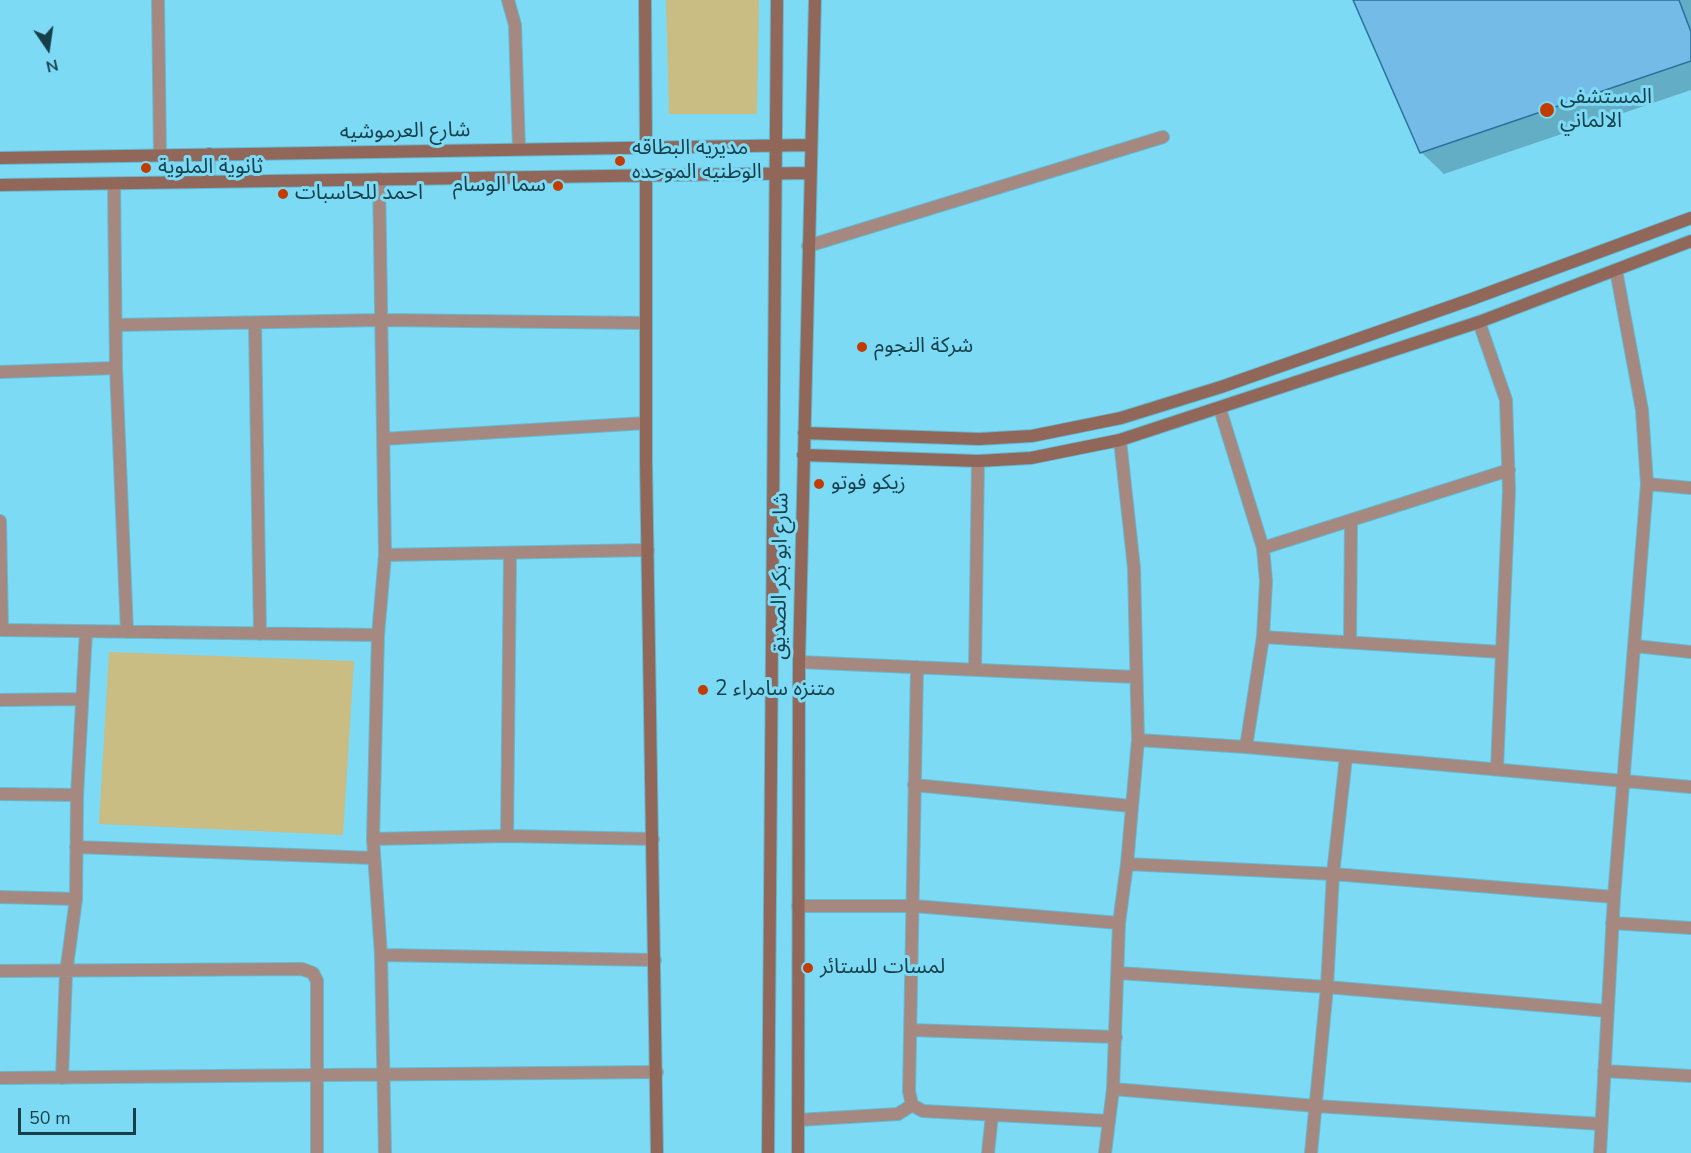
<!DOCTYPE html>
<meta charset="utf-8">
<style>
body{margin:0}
#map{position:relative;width:1691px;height:1153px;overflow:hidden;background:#7cdaf5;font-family:"Nunito Sans",sans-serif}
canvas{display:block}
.north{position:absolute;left:18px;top:18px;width:60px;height:60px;-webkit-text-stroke:4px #7cdaf5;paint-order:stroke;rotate:167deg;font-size:16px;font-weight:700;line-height:24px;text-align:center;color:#173f4a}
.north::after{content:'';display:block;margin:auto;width:21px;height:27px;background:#173f4a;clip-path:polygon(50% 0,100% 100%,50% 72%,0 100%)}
.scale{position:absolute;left:18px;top:1108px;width:118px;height:27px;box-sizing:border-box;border:3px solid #173f4a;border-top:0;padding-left:8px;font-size:18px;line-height:21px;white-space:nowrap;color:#173f4a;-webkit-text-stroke:4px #7cdaf5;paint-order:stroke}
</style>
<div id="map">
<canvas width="1691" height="1153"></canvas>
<div class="north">N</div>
<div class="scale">50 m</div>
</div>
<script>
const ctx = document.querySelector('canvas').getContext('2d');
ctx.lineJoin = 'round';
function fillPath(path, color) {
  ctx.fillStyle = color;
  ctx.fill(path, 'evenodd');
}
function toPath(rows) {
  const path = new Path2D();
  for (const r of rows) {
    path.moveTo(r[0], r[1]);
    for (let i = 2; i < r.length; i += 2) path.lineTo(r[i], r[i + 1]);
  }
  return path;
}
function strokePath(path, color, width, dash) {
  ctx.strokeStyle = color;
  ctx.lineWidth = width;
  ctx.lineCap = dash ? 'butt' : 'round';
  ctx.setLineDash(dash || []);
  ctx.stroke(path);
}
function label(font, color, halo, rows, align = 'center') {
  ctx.font = font + ' "Nunito Sans","Noto Sans Arabic",sans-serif';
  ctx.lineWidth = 6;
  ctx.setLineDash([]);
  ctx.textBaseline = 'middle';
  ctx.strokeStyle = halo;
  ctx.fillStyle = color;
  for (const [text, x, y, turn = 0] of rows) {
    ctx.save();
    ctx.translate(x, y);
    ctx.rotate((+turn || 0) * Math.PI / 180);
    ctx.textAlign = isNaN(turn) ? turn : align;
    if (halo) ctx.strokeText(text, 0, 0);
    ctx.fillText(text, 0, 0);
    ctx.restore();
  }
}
const green = toPath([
 [666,0,759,0,757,114,669,114],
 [109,652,354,661,343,835,99,824]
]);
const shadow = toPath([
 [1354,0,1691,0,1691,90,1444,174,1421,152]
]);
const building = toPath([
 [1353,0,1679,0,1691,32,1691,61,1420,153,1353,0]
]);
const street = toPath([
 [158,0,160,155],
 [508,0,515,25,519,149],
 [379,179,385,555,378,635,373,839,381,955,385,1153],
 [114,184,116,368,127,632],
 [808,246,1163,137],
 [1479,322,1506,400,1509,491,1497,768],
 [255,324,260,634],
 [116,325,382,320,646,323],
 [0,372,116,368],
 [1220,409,1263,548,1266,581,1263,637,1246,747],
 [383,439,646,423],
 [1647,484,1691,488],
 [0,521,2,630],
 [1263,548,1509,470],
 [385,555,648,550],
 [0,630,378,635],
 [1263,637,1501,652],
 [1350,642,1351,520],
 [1635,646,1691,652],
 [799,662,1136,677],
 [917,667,909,1091,912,1105,923,1111,1109,1121],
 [975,670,978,461],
 [0,700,82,699],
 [1138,740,1246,747,1691,787],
 [914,785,1131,806],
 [0,794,77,795],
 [507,836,510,553],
 [373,839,507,836,653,839],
 [76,847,374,858],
 [1127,864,1333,874,1614,897],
 [0,897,76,899],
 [798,906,914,906,1119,923],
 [1612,923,1691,928],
 [381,955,655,960],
 [0,971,302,969,313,973,317,981,317,1153],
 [1119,973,1327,987,1608,1011],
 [911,1030,1116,1037],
 [1604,1071,1691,1076],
 [0,1078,657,1072],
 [62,1078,66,973,76,899,77,795,86,631],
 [1113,1089,1316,1106,1601,1124],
 [798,1120,898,1114,912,1105],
 [988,1153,992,1115],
 [1105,1153,1113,1089,1119,923,1127,864,1138,740,1134,568,1120,440],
 [1311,1153,1327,987,1333,874,1346,757],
 [1600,1153,1614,897,1647,484,1642,410,1616,270]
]);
const secondary = toPath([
 [645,0,646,147],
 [0,158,811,145],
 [646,175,646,461,657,1153],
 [208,182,209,154],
 [0,185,810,173],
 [804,433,979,439,1032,436,1121,418,1221,387,1472,299,1691,218],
 [803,455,978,461,1031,458,1120,440,1479,322,1691,241],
 [768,1153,777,0],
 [798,1153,799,662,815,0]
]);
const markers = [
 [1547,110,8,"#c23b00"],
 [620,161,6,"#c23b00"],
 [146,168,6,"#c23b00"],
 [558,186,6,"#c23b00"],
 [283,194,6,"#c23b00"],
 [862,347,6,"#c23b00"],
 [819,484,6,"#c23b00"],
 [703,690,6,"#c23b00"],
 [808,968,6,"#c23b00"]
];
const poiNames = [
 ["المستشفى",1560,98],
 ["الالماني",1560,122],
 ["مديريه البطاقه",632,149],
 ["الوطنيه الموحده",632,173],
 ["ثانوية الملوية",158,168],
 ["سما الوسام",546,186,"right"],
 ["احمد للحاسبات",295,194],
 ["شركة النجوم",874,347],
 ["زيكو فوتو",831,484],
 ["متنزه سامراء 2",715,690],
 ["لمسات للستائر",820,968]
];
const streetNames = [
 ["شارع العرموشيه",405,132,-1],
 ["شارع ابو بكر الصديق",781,576,-89]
];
fillPath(green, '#c9bd84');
fillPath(shadow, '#0003');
fillPath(building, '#74bbe8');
strokePath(building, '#28729c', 1.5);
strokePath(street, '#66b8cf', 14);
strokePath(secondary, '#66b8cf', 14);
strokePath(street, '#a5887f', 12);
strokePath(secondary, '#91675a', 12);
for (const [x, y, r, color] of markers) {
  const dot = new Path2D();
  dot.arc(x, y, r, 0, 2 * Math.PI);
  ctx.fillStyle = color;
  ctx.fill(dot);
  strokePath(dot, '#7cdaf5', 2);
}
label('21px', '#173f4a', '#7cdaf5', poiNames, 'left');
label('21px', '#173f4a', '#7cdaf5', streetNames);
</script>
